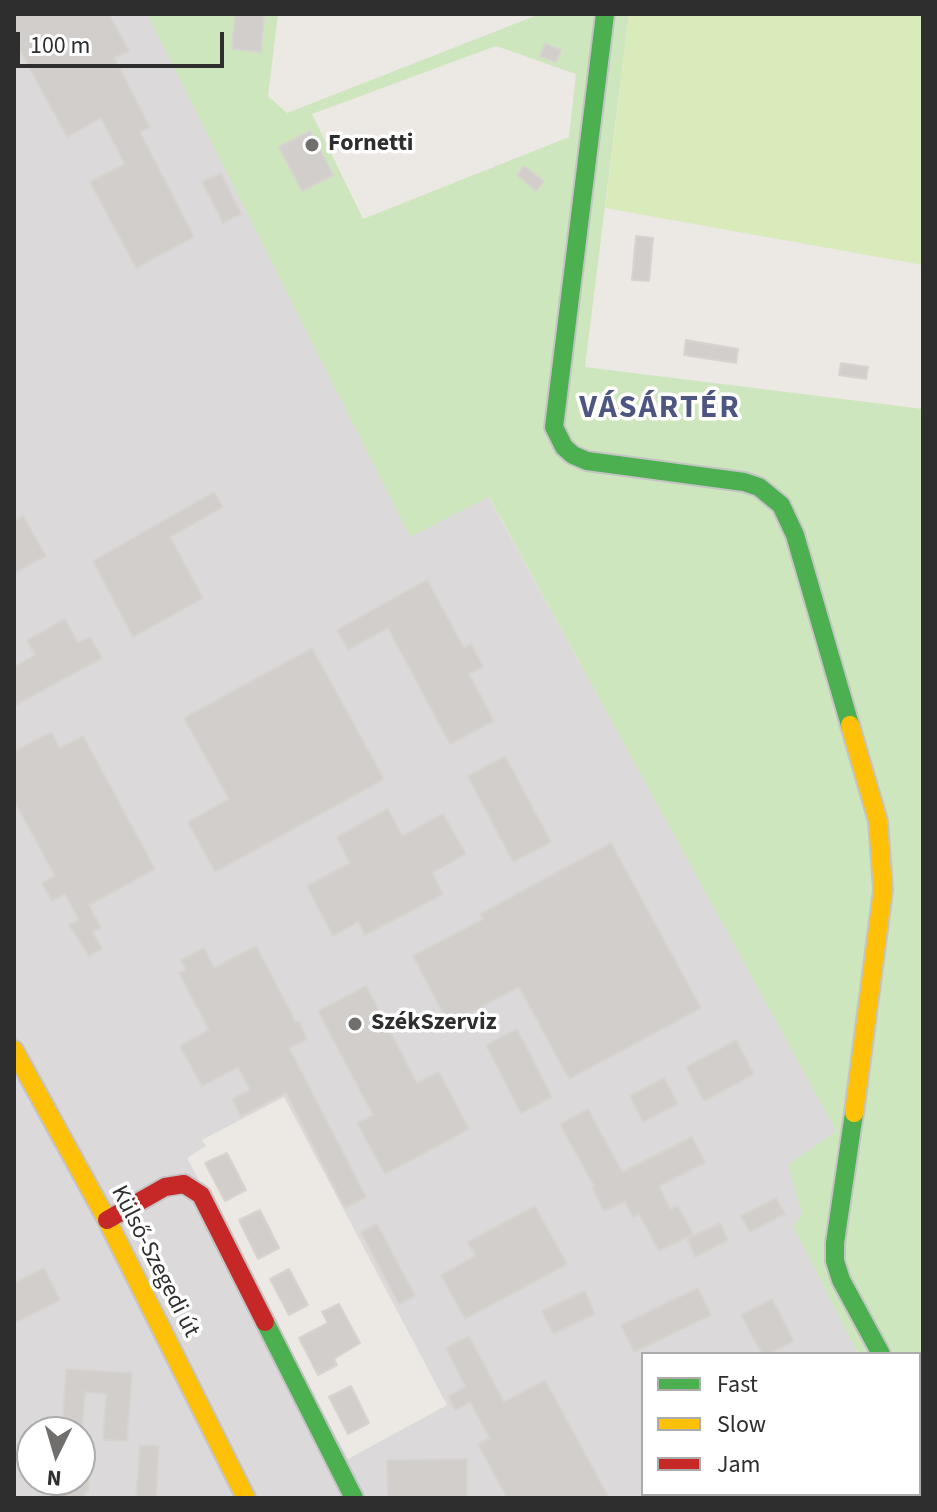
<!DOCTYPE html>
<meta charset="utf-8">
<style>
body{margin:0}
#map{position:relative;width:937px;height:1512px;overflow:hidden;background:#ece8e4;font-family:"Source Sans 3",sans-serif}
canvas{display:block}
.frame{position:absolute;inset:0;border:16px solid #2e2e2e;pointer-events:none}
.legend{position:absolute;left:641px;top:1352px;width:280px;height:144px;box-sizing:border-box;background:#fff;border:2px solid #ababab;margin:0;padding:10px 14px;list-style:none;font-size:24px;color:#2e2e2e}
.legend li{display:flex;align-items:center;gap:16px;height:40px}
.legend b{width:40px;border:2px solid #ababab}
.north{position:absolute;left:16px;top:1416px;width:80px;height:80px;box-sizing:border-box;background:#fff;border:2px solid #ababab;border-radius:50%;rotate:185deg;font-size:22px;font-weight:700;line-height:32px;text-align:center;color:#2e2e2e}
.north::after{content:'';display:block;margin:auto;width:28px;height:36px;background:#706f6e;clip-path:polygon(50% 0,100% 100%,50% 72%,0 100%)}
.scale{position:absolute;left:16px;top:32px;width:208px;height:36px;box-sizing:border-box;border:4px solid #2e2e2e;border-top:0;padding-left:10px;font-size:24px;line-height:28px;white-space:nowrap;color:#2e2e2e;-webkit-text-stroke:6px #fff;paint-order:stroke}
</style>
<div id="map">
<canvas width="937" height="1512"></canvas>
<div class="frame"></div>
<ul class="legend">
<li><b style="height:10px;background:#4caf50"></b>Fast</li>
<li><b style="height:10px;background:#ffc107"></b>Slow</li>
<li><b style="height:10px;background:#c62828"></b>Jam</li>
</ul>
<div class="north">N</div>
<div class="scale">100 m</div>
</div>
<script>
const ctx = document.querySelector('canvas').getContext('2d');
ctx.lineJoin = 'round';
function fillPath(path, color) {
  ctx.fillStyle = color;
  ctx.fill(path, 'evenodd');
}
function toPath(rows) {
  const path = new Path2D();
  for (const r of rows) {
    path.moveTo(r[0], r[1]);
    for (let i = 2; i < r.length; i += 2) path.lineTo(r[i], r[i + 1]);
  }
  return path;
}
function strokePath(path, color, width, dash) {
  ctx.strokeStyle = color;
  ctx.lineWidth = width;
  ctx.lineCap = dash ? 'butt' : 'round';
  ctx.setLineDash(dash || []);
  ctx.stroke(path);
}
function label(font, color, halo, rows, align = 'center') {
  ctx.font = font + ' "Source Sans 3",sans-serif';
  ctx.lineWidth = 7;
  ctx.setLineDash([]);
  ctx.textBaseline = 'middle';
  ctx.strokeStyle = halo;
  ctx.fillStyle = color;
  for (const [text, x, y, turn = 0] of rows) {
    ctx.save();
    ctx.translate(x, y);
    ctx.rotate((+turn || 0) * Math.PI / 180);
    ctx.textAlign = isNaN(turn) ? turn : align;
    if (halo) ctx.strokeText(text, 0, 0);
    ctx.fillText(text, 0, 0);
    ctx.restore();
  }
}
const industrial = toPath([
 [14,14,147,14,410,536,488,496,837,1131,802,1215,793,1226,858,1354,643,1354,643,1494,919,1494,919,1476,923,1484,923,1498,14,1498],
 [284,1097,447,1405,348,1459,187,1158,206,1146,202,1140],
 [32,1432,80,1432,80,1480,32,1480]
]);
const green = toPath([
 [147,14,278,14,268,96,287,113,540,14,629,14,585,367,923,409,923,1484,919,1476,919,1354,858,1354,793,1226,802,1214,788,1165,836,1131,489,497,410,537],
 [496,46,576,74,569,137,363,219,312,114]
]);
const pitch = toPath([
 [629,14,923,14,923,265,605,208]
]);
const building = toPath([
 [14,14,109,14,129,51,114,58,150,127,140,132,194,237,136,268,90,182,125,164,101,118,67,137,14,39,14,14],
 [235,14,264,14,261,52,232,49,235,14],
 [545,44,561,50,556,62,540,56,545,44],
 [310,131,333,175,302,191,279,147,310,131],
 [524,166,544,181,536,191,517,175,524,166],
 [221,173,241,214,223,223,202,182,221,173],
 [636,236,653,238,649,281,632,280,636,236],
 [686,340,738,349,736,363,684,355,686,340],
 [841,363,868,367,866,379,839,375,841,363],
 [214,492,223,507,170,537,203,598,133,637,93,561,214,492],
 [23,516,46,556,14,573,14,521,23,516],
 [427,580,464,648,471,644,483,667,469,674,494,721,450,744,388,628,348,650,337,630,427,580],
 [65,619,78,643,90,637,102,658,14,706,14,667,35,655,27,640,65,619],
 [312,648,384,779,215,872,188,822,229,799,184,718,312,648],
 [51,732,60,748,83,736,155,869,89,905,101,928,93,932,102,949,89,956,69,925,79,920,65,894,52,901,42,883,55,876,14,800,14,752,51,732],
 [505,756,551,842,513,862,468,776,505,756],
 [388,809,402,836,443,814,466,854,432,873,443,894,365,935,358,922,333,936,307,886,350,863,337,837,388,809],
 [611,843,701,1008,569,1079,519,987,449,1024,413,956,483,919,480,914,611,843],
 [256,946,296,1022,299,1021,307,1039,289,1048,366,1197,345,1208,286,1093,241,1116,232,1099,250,1090,238,1067,202,1086,180,1046,209,1030,179,973,186,970,181,960,204,948,214,968,256,946],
 [366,986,417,1083,439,1072,469,1129,385,1174,357,1123,373,1115,318,1011,366,986],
 [517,1029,552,1097,521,1113,486,1045,517,1029],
 [736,1040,754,1074,704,1101,686,1067,736,1040],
 [664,1078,678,1104,643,1122,630,1096,664,1078],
 [588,1109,622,1172,692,1137,705,1163,659,1186,670,1209,678,1206,693,1234,659,1251,639,1214,633,1217,625,1201,604,1211,592,1187,594,1186,560,1124,588,1109],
 [227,1153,246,1190,225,1201,205,1163,227,1153],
 [776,1198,785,1214,750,1232,741,1216,776,1198],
 [535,1206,567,1264,465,1319,441,1275,475,1256,468,1242,535,1206],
 [260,1210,279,1248,258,1259,239,1220,260,1210],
 [720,1223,728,1240,695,1257,687,1239,720,1223],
 [377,1224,415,1296,399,1304,361,1232,377,1224],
 [44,1268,60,1300,14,1323,14,1283,44,1268],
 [289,1269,308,1305,289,1315,270,1279,289,1269],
 [698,1288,711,1315,634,1352,621,1325,698,1288],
 [585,1291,595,1314,553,1334,542,1311,585,1291],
 [772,1299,794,1341,768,1354,762,1354,741,1315,772,1299],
 [339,1304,360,1343,334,1359,337,1365,318,1375,299,1338,328,1323,322,1312,339,1304],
 [469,1336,504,1402,545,1380,609,1498,507,1498,478,1444,490,1438,470,1402,455,1410,448,1396,466,1387,446,1348,469,1336],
 [66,1369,132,1373,127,1441,103,1440,106,1394,85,1392,82,1432,62,1432,66,1369],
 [351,1386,369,1423,348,1434,329,1397,351,1386],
 [140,1445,159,1446,156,1498,136,1498,140,1445],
 [467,1459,467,1498,388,1498,387,1460,467,1459],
 [59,1480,89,1480,88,1492,85,1492,85,1498,58,1498,59,1480]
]);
const street = toPath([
 [919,1425,923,1433]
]);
const fast = toPath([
 [605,14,554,427,564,447,573,455,587,461,744,482,759,487,781,505,795,535,850,725],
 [854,1113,835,1243,835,1261,841,1280,881,1354],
 [265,1322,354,1498]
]);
const slow = toPath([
 [850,725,878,821,883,890,854,1113],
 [14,1050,107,1220,246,1498]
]);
const jam = toPath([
 [107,1220,165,1187,184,1184,201,1195,265,1322]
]);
const markers = [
 [312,145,8,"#706f6e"],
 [355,1024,8,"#706f6e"]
];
const poiNames = [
 ["Fornetti",328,145],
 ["SzékSzerviz",371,1024]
];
const streetNames = [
 ["Külső-Szegedi út",154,1262,63]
];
const districtNames = [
 ["VÁSÁRTÉR",660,410]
];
fillPath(industrial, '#dcd9db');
fillPath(green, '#cee6be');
fillPath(pitch, '#d9eabb');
fillPath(building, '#d1cecb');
strokePath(building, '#d7d4d0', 2);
strokePath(street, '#c5c4c5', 20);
strokePath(fast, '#c5c4c5', 22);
strokePath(slow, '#c5c4c5', 22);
strokePath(jam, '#c5c4c5', 22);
strokePath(street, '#fcfcfb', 16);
strokePath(fast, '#4caf50', 18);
strokePath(slow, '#ffc107', 18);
strokePath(jam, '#c62828', 18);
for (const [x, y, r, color] of markers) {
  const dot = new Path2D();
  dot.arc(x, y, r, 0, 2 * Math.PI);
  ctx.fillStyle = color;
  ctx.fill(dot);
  strokePath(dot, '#fff', 3);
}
label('bold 24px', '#2e2e2e', '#fff', poiNames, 'left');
label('24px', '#2e2e2e', '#fff', streetNames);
ctx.letterSpacing = '2px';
label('bold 32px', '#4d5680', '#fff', districtNames);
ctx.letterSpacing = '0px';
</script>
